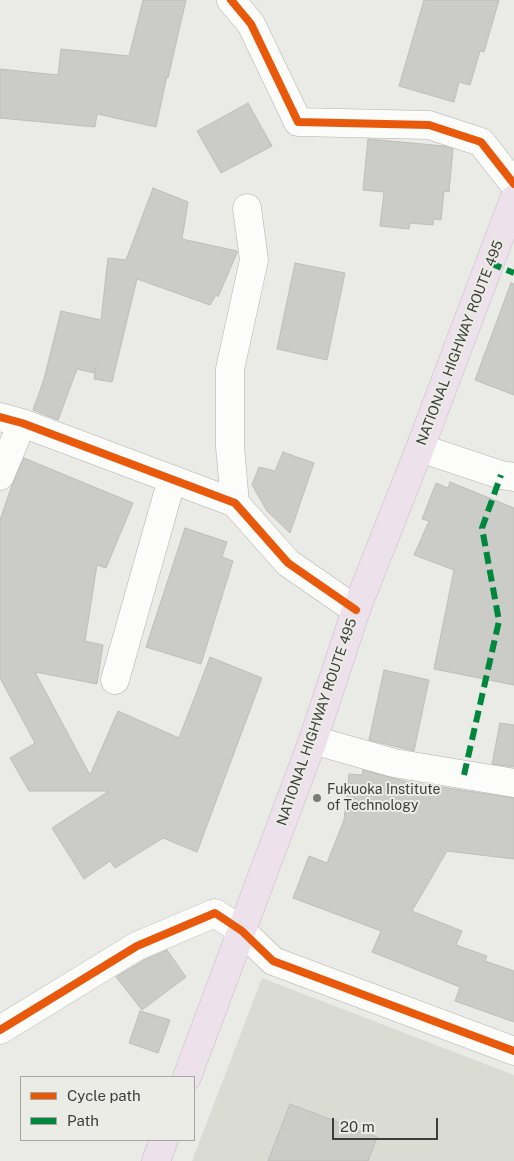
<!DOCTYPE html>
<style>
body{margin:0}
#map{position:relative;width:514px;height:1161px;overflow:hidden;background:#eaebe7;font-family:"Public Sans",sans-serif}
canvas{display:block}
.legend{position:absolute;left:20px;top:1076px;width:175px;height:65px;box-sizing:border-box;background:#ebece6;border:1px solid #a5a6a2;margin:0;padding:6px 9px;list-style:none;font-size:15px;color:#3d3d3b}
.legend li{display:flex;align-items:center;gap:10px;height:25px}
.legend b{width:25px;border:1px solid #a5a6a2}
.scale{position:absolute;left:332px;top:1118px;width:106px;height:22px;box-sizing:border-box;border:2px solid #3d3d3b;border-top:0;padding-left:6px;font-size:15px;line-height:18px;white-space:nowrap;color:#3d3d3b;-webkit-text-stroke:4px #ebece6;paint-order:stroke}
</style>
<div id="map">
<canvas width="514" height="1161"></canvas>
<ul class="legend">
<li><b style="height:6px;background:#e8590c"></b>Cycle path</li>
<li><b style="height:6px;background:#00873e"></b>Path</li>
</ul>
<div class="scale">20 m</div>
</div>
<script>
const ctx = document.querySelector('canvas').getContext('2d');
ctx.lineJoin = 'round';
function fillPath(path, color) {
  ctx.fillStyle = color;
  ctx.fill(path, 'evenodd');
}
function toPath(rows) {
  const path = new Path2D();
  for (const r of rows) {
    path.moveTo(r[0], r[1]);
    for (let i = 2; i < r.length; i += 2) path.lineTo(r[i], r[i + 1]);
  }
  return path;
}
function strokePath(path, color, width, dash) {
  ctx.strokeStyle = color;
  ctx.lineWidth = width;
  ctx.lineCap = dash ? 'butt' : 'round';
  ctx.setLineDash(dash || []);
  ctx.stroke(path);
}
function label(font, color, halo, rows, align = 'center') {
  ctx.font = font + ' "Public Sans",sans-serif';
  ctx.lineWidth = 4;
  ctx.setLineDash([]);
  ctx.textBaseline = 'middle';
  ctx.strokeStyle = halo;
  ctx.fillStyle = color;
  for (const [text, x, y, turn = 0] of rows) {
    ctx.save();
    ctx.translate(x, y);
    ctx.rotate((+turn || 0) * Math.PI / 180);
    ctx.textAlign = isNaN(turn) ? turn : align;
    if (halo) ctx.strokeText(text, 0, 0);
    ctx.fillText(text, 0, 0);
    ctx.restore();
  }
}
const built = toPath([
 [262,978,514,1075,514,1161,192,1161]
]);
const building = toPath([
 [143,0,186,0,168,78,167,76,156,127,97,114,95,127,0,118,0,69,58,75,61,49,129,56,143,0],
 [424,0,499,0,484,52,480,51,470,85,459,82,454,102,399,86,424,0],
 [248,103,272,146,221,173,197,131,248,103],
 [368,139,444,146,453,149,449,192,444,191,441,220,434,219,433,225,410,223,409,229,380,226,384,192,363,190,368,139],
 [153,188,188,202,182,239,237,251,237,253,218,297,216,295,210,305,137,279,112,382,94,379,96,366,94,373,77,369,58,420,33,410,44,379,61,311,101,320,108,258,126,260,153,188],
 [295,263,345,273,327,360,277,349,295,263],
 [511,283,514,284,514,395,475,380,511,283],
 [283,452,314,463,290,533,267,511,252,485,259,467,275,471,283,452],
 [24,458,133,503,106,568,97,565,85,641,103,645,97,684,35,672,90,775,118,711,179,738,210,657,262,678,197,852,163,838,115,868,110,861,84,879,52,828,109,791,29,791,10,758,35,743,0,678,0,520,12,485,24,458],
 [450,482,514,508,514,685,434,669,454,570,414,555,429,521,422,519,436,483,448,488,450,482],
 [185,528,227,542,222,557,233,561,201,664,146,647,185,528],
 [384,670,429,680,414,751,369,740,384,670],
 [500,723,514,725,514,767,492,764,500,723],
 [363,770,408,782,514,798,514,859,447,851,412,911,462,931,456,945,487,956,485,961,514,971,514,1022,455,1001,460,987,372,952,381,931,293,898,309,856,327,863,344,820,349,774,362,775,363,770],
 [167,950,186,977,142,1010,116,977,144,960,167,950],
 [140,1011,170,1020,158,1053,129,1043,140,1011],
 [290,1104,377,1137,368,1161,268,1161,290,1104]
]);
const minor = toPath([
 [231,0,251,24,298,122,429,125,481,142,514,184],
 [0,417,22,423,235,503,288,563,356,610],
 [420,448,501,475,514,477],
 [0,476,22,423],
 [235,503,230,447,230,369,254,260,247,208],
 [115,680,172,479],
 [313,740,394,763,514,783],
 [0,1030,137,946,215,913,242,931,273,961,514,1051]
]);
const highway = toPath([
 [187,1077,313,740,356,610,420,448,514,199],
 [156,1161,164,1140]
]);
const quiet = toPath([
 [490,263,514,273],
 [464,775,499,621,482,528,501,475]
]);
const cycleway = toPath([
 [231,0,251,24,298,122,429,125,481,142,514,184],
 [0,417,22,423,235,503,288,563,356,610],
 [0,1030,137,946,215,913,242,931,273,961,514,1051]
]);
const markers = [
 [317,798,5,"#7a7a77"]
];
const streetNames = [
 ["NATIONAL HIGHWAY ROUTE 495",460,343,-69],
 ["NATIONAL HIGHWAY ROUTE 495",317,722,-71]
];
const poiNames = [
 ["Fukuoka Institute",327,790],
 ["of Technology",327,806]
];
fillPath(built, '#dadcd3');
fillPath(building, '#cbcbc8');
strokePath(building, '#bdbdbb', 1);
strokePath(minor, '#b0b1ae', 29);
strokePath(highway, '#c1b5bd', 29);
strokePath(minor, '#fcfcfb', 28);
strokePath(highway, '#ede2eb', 28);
strokePath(quiet, '#00873e', 6, [12, 6]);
strokePath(cycleway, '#e8590c', 8);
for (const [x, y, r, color] of markers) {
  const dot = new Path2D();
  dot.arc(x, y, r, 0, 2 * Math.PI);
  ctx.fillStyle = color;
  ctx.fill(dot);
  strokePath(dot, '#ebece6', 2);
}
label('14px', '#3d3d3b', '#ebece6', streetNames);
label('14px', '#3d3d3b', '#ebece6', poiNames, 'left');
</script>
